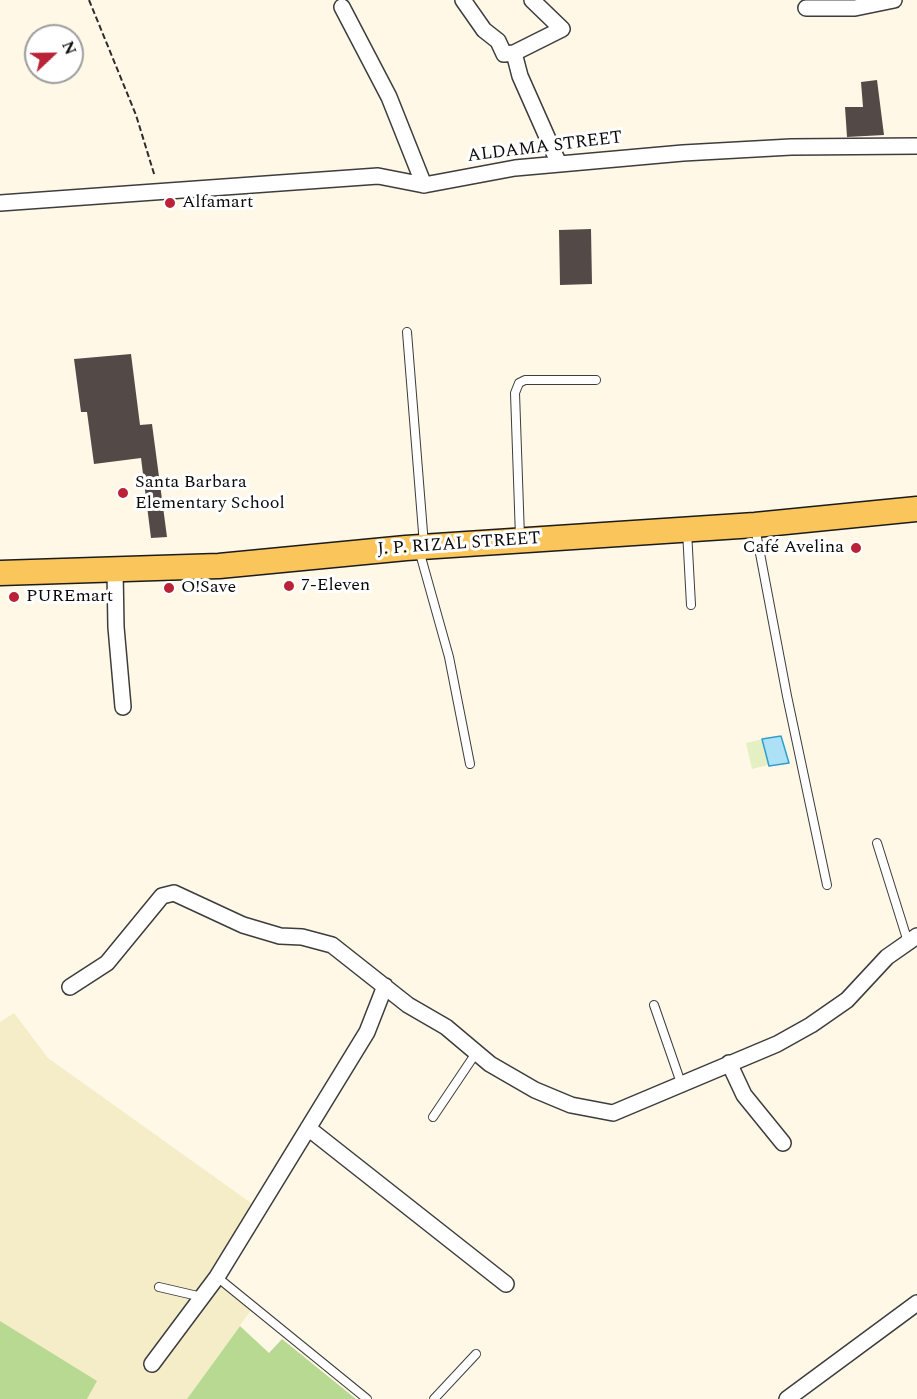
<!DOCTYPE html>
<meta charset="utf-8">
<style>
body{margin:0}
#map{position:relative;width:917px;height:1399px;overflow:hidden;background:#fff8e7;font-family:Spectral,serif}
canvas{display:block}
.north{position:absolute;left:24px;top:24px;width:60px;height:60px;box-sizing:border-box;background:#fff;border:2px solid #9d9d9d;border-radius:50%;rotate:68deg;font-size:16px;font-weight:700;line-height:24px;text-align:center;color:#0a0a0a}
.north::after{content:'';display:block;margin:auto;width:21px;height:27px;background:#ba2237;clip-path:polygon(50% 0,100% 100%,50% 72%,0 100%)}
</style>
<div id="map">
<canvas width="917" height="1399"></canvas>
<div class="north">N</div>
</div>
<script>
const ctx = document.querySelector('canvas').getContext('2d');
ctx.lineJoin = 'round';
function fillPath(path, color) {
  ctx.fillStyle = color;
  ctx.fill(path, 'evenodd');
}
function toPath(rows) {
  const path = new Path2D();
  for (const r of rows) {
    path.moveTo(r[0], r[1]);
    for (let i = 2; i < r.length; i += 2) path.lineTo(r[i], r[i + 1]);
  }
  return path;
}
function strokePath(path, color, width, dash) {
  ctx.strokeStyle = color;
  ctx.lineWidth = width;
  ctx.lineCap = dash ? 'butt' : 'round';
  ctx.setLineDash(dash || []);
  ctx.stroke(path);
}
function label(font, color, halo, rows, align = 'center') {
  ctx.font = font + ' Spectral,serif';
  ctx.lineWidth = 6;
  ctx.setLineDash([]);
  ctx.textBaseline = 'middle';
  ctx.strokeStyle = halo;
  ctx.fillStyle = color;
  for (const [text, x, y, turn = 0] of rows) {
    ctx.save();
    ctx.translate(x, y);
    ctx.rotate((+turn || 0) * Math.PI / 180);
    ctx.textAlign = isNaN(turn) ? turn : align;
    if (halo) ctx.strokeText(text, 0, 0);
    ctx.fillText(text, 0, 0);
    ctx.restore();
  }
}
const farmland = toPath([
 [14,1013,48,1058,258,1208,209,1276,254,1306,187,1399,87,1399,96,1382,0,1321,0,1022]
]);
const forest = toPath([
 [0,1321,97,1381,87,1399,0,1399],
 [240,1326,269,1353,282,1339,356,1399,187,1399]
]);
const pitch = toPath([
 [763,739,768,765,752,769,746,743]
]);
const water = toPath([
 [781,736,789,763,769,766,762,739,781,736]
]);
const building = toPath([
 [877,80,884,135,847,137,845,107,863,107,861,82],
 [591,229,592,284,560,285,559,230],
 [131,354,140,425,152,424,167,537,151,538,141,458,94,464,87,412,81,412,74,359]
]);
const path = toPath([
 [89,0,136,115,155,177]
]);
const service = toPath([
 [407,332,424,545],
 [755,527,787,696,827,885],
 [687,531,691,605],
 [520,537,515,393,519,383,525,380,596,380],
 [419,550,449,657,470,764],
 [877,843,908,942],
 [654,1005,681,1083],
 [433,1117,476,1053],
 [217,1277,367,1399],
 [159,1287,202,1297],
 [434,1399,476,1354]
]);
const minor = toPath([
 [463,0,484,30,498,41,504,54,514,53,520,76,559,164],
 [342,7,389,97,424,185],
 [806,8,855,8,894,0],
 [514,53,562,29,532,0],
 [0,203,378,176,424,185,515,168,683,153,791,147,917,146],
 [115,571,116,627,123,707],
 [70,987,107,963,162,896,174,893,243,925,280,936,302,937,332,945,408,1005,446,1027,490,1064,535,1090,571,1105,613,1113,777,1044,811,1025,847,1000,887,957,917,936],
 [729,1063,744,1095,783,1143],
 [308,1128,506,1284],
 [152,1364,217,1277,367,1032,385,986],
 [787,1399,917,1303]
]);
const primary = toPath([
 [0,573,219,566,406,548,755,525,917,509]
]);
const markers = [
 [170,203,6,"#ba2237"],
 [123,493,6,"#ba2237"],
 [856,548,6,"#ba2237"],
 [289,586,6,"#ba2237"],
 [169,588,6,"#ba2237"],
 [14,597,6,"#ba2237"]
];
const streetNames = [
 ["ALDAMA STREET",545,148,-7],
 ["J. P. RIZAL STREET",459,545,-4]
];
const poiNames = [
 ["Alfamart",182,203],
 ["Santa Barbara",135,483],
 ["Elementary School",135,504],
 ["Café Avelina",844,548,"right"],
 ["7-Eleven",301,586],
 ["O!Save",181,588],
 ["PUREmart",26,597]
];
fillPath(farmland, '#f4edc8');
fillPath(forest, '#b8d991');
fillPath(pitch, '#e4f0c4');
fillPath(water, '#ace1f6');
strokePath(water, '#329ece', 1.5);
fillPath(building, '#534a47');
strokePath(service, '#3d3d3d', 10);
strokePath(minor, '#3d3d3d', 18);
strokePath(primary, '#1b1b1b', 27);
strokePath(path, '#2c2c2c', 2, [6, 3]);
strokePath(service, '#fff', 8);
strokePath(minor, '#fff', 15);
strokePath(primary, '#fac65c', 24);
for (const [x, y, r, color] of markers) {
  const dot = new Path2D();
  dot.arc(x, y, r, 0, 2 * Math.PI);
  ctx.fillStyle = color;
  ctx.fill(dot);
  strokePath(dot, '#fff', 2);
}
label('18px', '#0a0a0a', '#fff', streetNames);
label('18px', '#0a0a0a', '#fff', poiNames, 'left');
</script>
